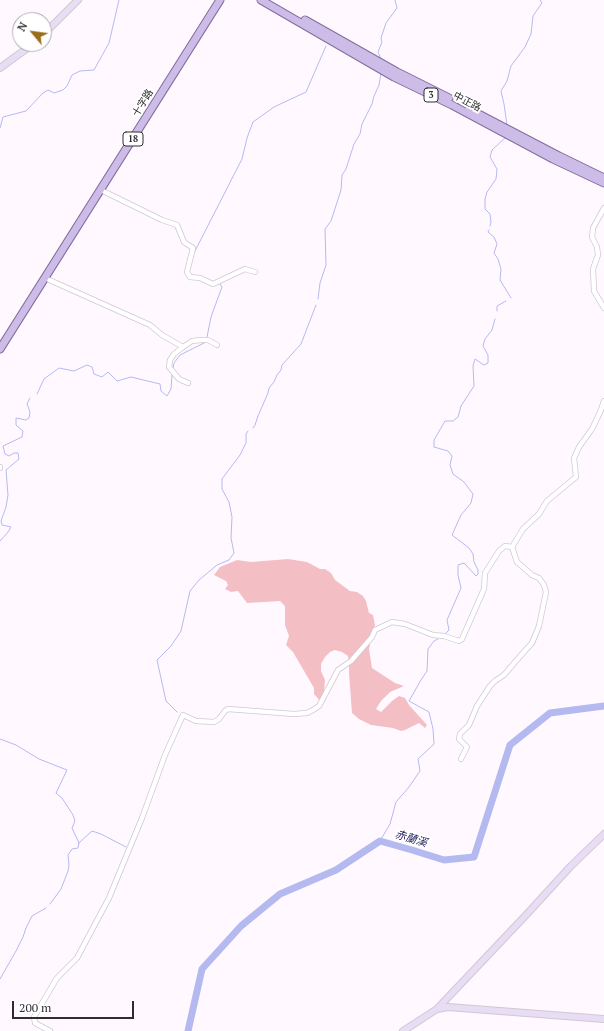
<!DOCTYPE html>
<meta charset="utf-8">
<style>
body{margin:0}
#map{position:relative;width:604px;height:1031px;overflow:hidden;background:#fff9ff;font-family:"PT Serif",serif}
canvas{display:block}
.north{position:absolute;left:12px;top:12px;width:40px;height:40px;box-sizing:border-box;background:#fff;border:1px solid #acabac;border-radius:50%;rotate:299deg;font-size:11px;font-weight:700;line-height:16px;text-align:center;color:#302d30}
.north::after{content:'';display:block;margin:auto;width:14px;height:18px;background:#996d1b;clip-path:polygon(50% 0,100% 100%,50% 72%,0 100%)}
.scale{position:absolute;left:12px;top:1001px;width:122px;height:18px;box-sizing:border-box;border:2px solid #302d30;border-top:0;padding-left:5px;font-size:12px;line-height:14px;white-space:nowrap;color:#302d30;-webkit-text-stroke:3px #fff;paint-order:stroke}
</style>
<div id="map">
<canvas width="604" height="1031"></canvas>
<div class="north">N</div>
<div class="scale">200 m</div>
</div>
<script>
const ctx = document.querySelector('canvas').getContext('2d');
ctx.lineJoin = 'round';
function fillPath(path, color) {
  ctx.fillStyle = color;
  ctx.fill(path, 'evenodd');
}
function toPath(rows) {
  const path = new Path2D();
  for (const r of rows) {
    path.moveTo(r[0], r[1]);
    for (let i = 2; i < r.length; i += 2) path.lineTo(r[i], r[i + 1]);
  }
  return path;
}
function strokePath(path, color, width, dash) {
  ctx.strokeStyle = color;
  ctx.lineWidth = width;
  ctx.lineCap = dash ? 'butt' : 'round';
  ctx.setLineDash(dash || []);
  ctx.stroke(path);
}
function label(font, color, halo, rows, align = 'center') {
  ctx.font = font + ' "PT Serif","Noto Sans TC",serif';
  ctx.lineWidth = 4;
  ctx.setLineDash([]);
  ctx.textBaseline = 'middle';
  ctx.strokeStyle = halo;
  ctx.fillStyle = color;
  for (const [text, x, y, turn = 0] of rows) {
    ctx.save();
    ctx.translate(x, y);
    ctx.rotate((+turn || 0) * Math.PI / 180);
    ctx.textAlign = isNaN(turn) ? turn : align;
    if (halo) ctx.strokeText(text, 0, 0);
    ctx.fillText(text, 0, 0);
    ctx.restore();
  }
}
const green = toPath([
 [288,559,307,562,320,569,325,569,331,573,335,580,350,591,357,592,363,596,366,601,369,613,373,615,375,625,369,642,370,645,369,649,372,668,395,683,404,686,390,692,381,701,376,709,381,712,392,701,399,696,405,698,409,705,427,725,425,728,419,723,405,730,401,731,393,728,371,725,359,719,352,713,349,673,349,663,348,656,342,652,335,650,330,652,325,657,321,664,321,671,325,680,324,692,321,702,314,694,314,688,293,652,286,645,289,636,285,625,285,606,280,601,247,603,238,591,231,592,225,589,228,585,226,581,214,575,220,567,237,560,251,562]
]);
const stream = toPath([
 [381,59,378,52,382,42,381,38,386,23,397,8,395,0],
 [507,125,504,104,501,91,507,81,511,66,525,47,531,34,533,16,542,3,540,0],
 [0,128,3,117,26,111,43,93,48,90,54,93,63,90,67,86,72,75,80,71,94,70,109,43,119,0],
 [490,226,491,222,490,214,485,209,485,199,487,192,496,179,497,169,490,157,492,150,506,137],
 [489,230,488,232,494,237,497,244,494,253,498,259,501,269,500,280,511,298],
 [195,251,242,159,247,138,253,122,274,107,306,92,326,46],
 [318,299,320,283,326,265,325,229,331,221,341,190,342,175,346,169,354,144,360,134,362,124,372,104,374,96,379,85,381,73],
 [497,311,497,306,506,301],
 [207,337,211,317,222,287,220,284],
 [173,368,174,363,180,355,206,342],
 [37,394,44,379,59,368,74,371,87,365,92,367,94,374,102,377,108,372,117,381,131,377,160,384,161,391,167,396,171,389,172,375],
 [253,428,255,425,258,416,268,393,269,388,274,382,277,375,281,370,282,365,301,344,316,305],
 [0,541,8,532,11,527,2,525,1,521,6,507,8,495,6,470,19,459,18,453,14,453,9,456,5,454,3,446,22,437,23,431,16,425,16,418,26,420,29,418,30,412,27,404,30,398],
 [445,634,449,630,447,620,461,588,458,575,458,565,464,563,476,576,478,574,478,570,474,562,473,554,469,548,452,535,461,515,471,503,473,494,464,482,453,474,450,465,452,456,448,451,434,447,434,440,445,421,453,421,458,417,461,406,474,386,473,366,475,359,484,365,488,363,488,355,483,346,485,339,492,330,495,319],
 [177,712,166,701,157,660,171,646,181,631,190,591,199,580,217,565,229,560,234,553,231,538,232,517,229,502,222,489,222,479,240,455,246,443,246,434,248,431],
 [0,739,16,745,39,759,67,770,56,793,62,798,73,815,75,821,72,828,79,843,78,848,72,849,68,855,69,865,68,871,61,889,50,904],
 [380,841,390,824,396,802,409,787,420,771,418,759,434,744,433,729,429,712,409,701,421,680,427,671,428,649,434,641,438,639],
 [79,843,92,831,101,834,126,847],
 [0,979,16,951,23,937,26,928,32,916,46,908]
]);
const river = toPath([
 [188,1031,202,969,241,926,280,894,336,870,380,841,412,850,444,860,474,857,510,745,550,713,604,706]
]);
const street = toPath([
 [101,190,162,220,177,225,184,242,193,248,187,272,190,277,200,278,213,284,245,269,255,272],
 [604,208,593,228,592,237,597,247,598,255,593,269,594,291,604,308],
 [45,278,150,325,162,335,183,347,174,354,170,360,169,367,179,379,188,383],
 [183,347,192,341,201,340,208,340,217,345],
 [0,467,0,468],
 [461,759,467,747,459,739,460,734,469,725,477,706,490,686,495,681,504,675,522,654,532,643,539,626,546,592,544,585,539,578,532,575,517,562,512,547],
 [50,1031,35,1023,34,1017,57,978,77,958,109,898,142,818,165,755,183,715,196,721,214,722,219,719,225,711,228,709,294,714,307,713,313,710,319,706,338,670,351,661,372,637,375,630,392,622,405,624,433,635,444,636,459,641,462,639,484,589,485,573,499,551,505,546,512,547,523,529,539,514,547,501,576,477,574,458,579,447,592,429,601,410,604,401]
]);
const secondary = toPath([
 [44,34,78,0],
 [0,68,33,44],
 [437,1009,527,914,570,867,604,834],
 [403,1031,437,1009,448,1007,604,1019]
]);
const primary = toPath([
 [261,0,394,77,452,105,553,159,604,183],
 [305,20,397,72,449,98],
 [469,109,559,156,604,178],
 [0,349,220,0]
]);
const shields = [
 [431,95,14],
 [133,139,20]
];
const shieldNames = [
 ["3",431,95],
 ["18",133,139]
];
const streetNames = [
 ["中正路",467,102,28],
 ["十字路",143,103,-58]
];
const waterNames = [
 ["赤蘭溪",411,839,17]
];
fillPath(green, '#f4bec5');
strokePath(stream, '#b4b9f0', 1);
strokePath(river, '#b4b9f0', 7);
strokePath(street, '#d1c8d2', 6);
strokePath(secondary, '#d1c8d2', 8);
strokePath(primary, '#826d9e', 9);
strokePath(street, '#fff', 4.5);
strokePath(secondary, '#e7ddf4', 6);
strokePath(primary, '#cebce8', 7);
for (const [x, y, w] of shields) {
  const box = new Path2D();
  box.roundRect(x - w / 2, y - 7, w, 14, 3);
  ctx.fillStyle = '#fff';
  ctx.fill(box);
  strokePath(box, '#302d30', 1);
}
label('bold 9px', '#302d30', null, shieldNames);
label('10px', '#302d30', '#fff', streetNames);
label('italic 11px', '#282463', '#fff', waterNames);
</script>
